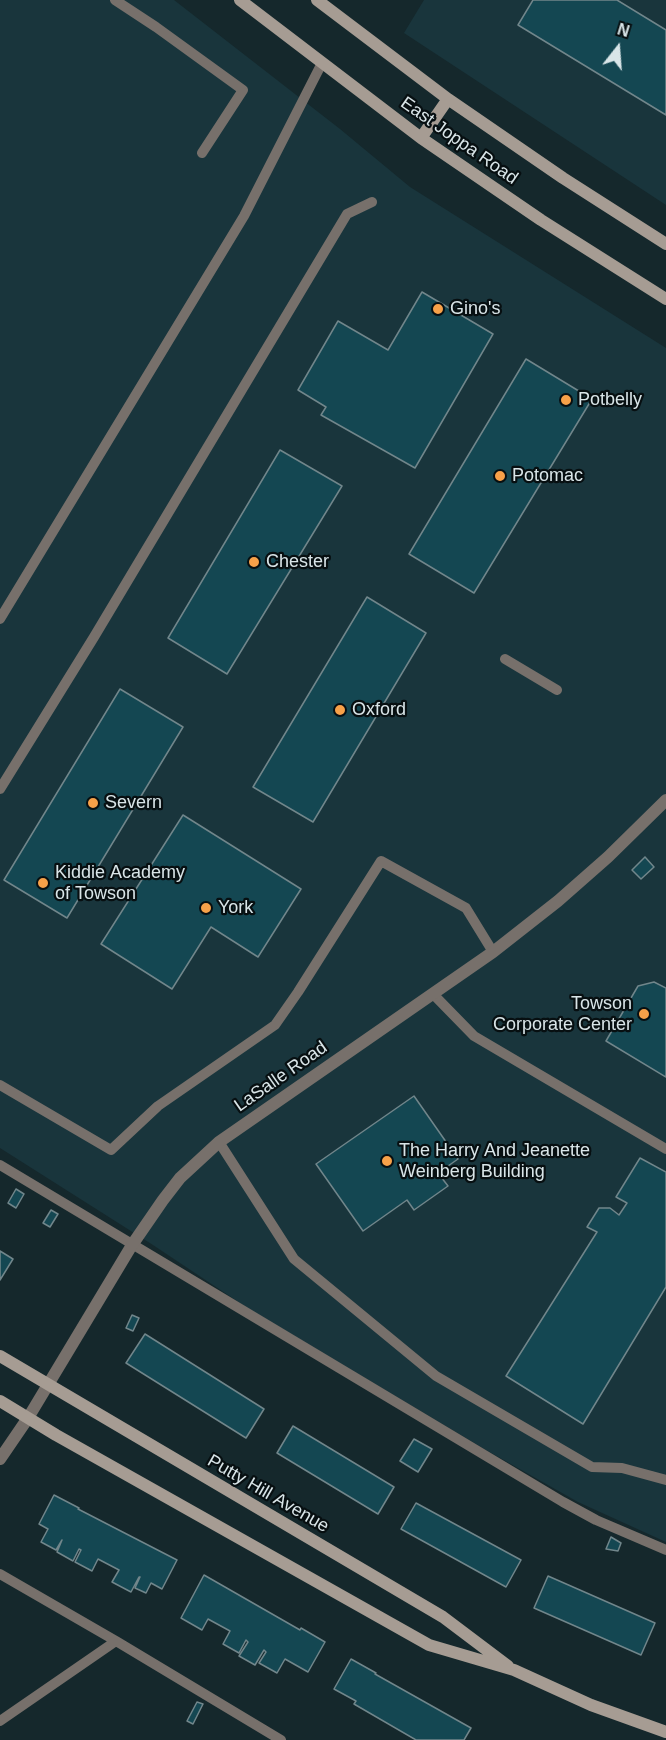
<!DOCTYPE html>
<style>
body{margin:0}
#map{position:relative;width:666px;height:1740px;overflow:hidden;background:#15282c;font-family:Helvetica,sans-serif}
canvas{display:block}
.north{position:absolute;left:588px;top:18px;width:60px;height:60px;-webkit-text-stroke:4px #070f11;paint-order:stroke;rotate:17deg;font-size:16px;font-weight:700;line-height:24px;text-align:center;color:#d9e5e8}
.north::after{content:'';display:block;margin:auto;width:21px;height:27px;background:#d9e5e8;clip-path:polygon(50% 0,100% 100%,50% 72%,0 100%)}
</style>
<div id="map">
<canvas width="666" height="1740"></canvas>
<div class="north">N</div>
</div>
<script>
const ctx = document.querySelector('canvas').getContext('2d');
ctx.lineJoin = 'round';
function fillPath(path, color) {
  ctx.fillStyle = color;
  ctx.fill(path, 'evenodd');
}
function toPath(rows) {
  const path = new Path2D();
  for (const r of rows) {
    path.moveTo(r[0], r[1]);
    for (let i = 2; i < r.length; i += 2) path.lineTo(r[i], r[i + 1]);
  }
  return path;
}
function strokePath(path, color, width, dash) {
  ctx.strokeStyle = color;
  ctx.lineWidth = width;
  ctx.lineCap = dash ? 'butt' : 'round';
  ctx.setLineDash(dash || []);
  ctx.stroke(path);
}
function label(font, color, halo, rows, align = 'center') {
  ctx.font = font + ' Helvetica,sans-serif';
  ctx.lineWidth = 4.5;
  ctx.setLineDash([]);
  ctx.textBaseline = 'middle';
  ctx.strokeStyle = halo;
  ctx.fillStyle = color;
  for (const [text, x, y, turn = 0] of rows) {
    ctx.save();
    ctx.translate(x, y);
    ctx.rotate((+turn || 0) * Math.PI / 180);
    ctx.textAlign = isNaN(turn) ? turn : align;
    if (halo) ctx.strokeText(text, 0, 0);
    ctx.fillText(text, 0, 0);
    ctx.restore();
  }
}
const built = toPath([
 [0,0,174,0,340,129,410,187,666,348,666,1542,578,1502,486,1450,249,1309,153,1245,0,1148],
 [424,0,666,0,666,205,404,33]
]);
const building = toPath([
 [533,0,617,0,666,30,666,115,518,25,533,0],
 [422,292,493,334,415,468,321,415,326,407,298,390,338,321,388,350,422,292],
 [526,359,592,399,474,593,409,554,526,359],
 [280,450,342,486,227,674,168,638,280,450],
 [367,597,426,633,313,822,253,787,367,597],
 [120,689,183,727,67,918,4,880,120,689],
 [183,815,301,889,258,957,211,927,172,989,101,944,183,815],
 [645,857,654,867,641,879,632,870,645,857],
 [654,982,666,988,666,1077,606,1041,638,986,654,982],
 [414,1096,458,1159,438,1173,448,1186,414,1210,407,1200,363,1231,316,1164,414,1096],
 [640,1158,666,1172,666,1287,583,1424,506,1376,597,1232,587,1227,599,1208,610,1208,619,1215,627,1203,616,1197,640,1158],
 [16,1189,24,1194,16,1208,8,1203,16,1189],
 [51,1210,58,1214,50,1227,43,1223,51,1210],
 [0,1251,13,1259,0,1280,0,1251],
 [132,1315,139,1318,133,1331,126,1328,132,1315],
 [145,1334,264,1409,246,1438,126,1363,145,1334],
 [293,1426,394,1487,378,1514,277,1453,293,1426],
 [414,1439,432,1449,418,1472,400,1461,414,1439],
 [54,1495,79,1508,78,1509,177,1560,162,1589,151,1583,146,1593,135,1588,140,1577,139,1577,131,1592,112,1582,119,1570,98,1559,92,1571,75,1562,81,1550,79,1549,73,1561,57,1552,62,1540,56,1550,41,1542,48,1529,39,1524,54,1495],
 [416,1503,521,1560,506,1587,401,1529,416,1503],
 [611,1537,621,1543,618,1551,606,1549,611,1537],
 [204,1575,300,1630,301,1628,325,1642,308,1672,285,1659,277,1673,259,1663,266,1652,264,1650,255,1665,239,1656,248,1642,246,1640,239,1653,223,1644,230,1631,208,1619,202,1630,181,1618,204,1575],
 [548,1576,655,1623,641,1655,534,1608,548,1576],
 [351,1659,376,1673,375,1674,471,1728,464,1740,416,1740,354,1704,356,1701,334,1689,351,1659],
 [197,1702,203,1704,193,1724,187,1721,197,1702]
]);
const lane = toPath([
 [115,0,156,27,243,90,202,153],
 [0,619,244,216,322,63],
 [505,659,557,690],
 [0,789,94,637,347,214,372,202],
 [433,994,474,1036,666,1149],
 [0,1085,111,1150,158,1106,275,1025,298,992,381,861,466,908,493,952],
 [219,1142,294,1259,436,1376,592,1467,622,1468,666,1480],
 [0,1165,563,1502,596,1520,666,1550],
 [0,1574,116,1641],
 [0,1721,116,1641,281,1740]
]);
const street = toPath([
 [0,1459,28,1418,132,1245,163,1200,180,1178,219,1142,493,952,558,901,608,857,666,800]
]);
const secondary = toPath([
 [240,0,421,138,541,220,666,299],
 [317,0,448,99,563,178,666,244],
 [421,138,448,99],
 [0,1356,443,1617,508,1666],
 [0,1401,56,1435,429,1645,514,1670,591,1705,666,1732]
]);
const markers = [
 [438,309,6,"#f7a149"],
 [566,400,6,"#f7a149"],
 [500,476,6,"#f7a149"],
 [254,562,6,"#f7a149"],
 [340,710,6,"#f7a149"],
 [93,803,6,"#f7a149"],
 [43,883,6,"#f7a149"],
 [206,908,6,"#f7a149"],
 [644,1014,6,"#f7a149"],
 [387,1161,6,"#f7a149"]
];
const streetNames = [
 ["East Joppa Road",459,141,35],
 ["LaSalle Road",281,1077,-35],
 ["Putty Hill Avenue",268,1494,30]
];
const poiNames = [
 ["Gino's",450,309],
 ["Potbelly",578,400],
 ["Potomac",512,476],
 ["Chester",266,562],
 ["Oxford",352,710],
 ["Severn",105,803],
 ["Kiddie Academy",55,873],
 ["of Towson",55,894],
 ["York",218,908],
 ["Towson",632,1004,"right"],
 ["Corporate Center",632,1025,"right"],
 ["The Harry And Jeanette",399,1151],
 ["Weinberg Building",399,1172]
];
fillPath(built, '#19353c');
fillPath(building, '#144752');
strokePath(building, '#71868b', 1.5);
strokePath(lane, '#77706b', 10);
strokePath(street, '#77706b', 12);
strokePath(secondary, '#a69c93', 12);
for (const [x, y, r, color] of markers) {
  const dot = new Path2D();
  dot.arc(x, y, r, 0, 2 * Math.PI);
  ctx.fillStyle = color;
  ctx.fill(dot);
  strokePath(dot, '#070f11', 2);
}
label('18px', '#d9e5e8', '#070f11', streetNames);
label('18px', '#d9e5e8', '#070f11', poiNames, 'left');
</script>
